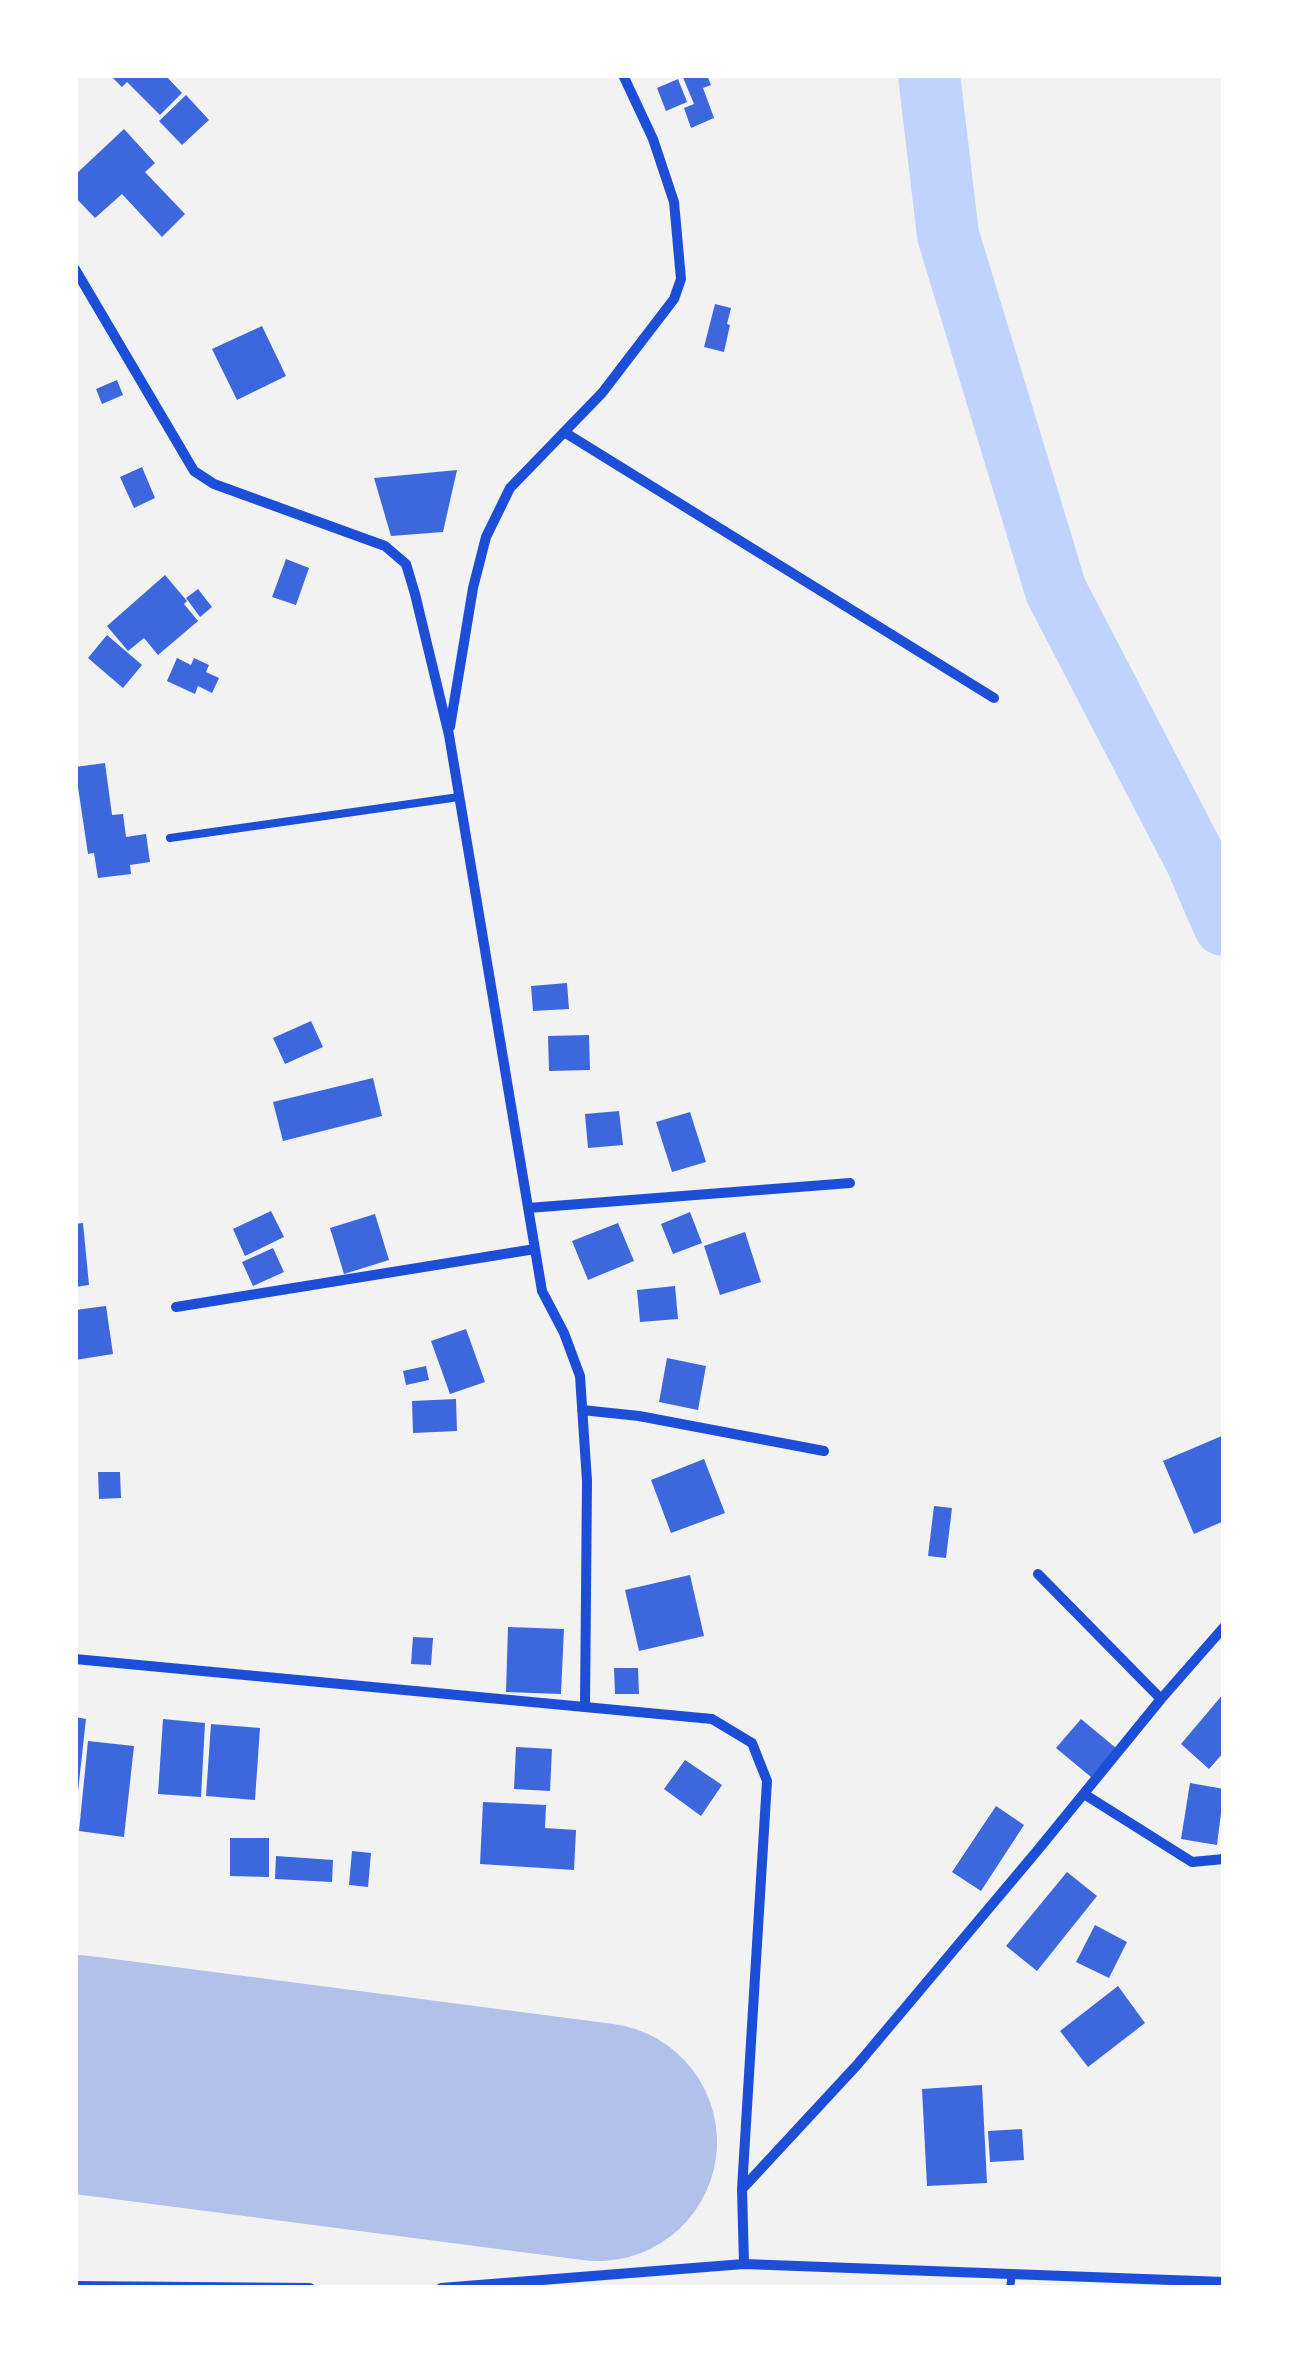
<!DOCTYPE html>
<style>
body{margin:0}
#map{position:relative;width:1299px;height:2363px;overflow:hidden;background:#f2f2f2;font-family:Poppins,sans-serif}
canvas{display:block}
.frame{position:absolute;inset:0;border:78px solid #fff;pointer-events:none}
</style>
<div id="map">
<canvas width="1299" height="2363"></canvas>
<div class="frame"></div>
</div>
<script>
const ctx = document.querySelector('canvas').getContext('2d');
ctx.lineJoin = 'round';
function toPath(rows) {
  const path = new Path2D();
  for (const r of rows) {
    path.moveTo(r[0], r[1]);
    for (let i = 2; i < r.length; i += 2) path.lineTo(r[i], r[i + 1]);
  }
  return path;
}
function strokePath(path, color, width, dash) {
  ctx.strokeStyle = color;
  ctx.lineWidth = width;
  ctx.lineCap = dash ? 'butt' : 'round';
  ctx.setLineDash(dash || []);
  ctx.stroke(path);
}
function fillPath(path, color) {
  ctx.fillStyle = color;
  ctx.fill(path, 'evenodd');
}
const river = toPath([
 [929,75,948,235,1056,591,1196,860,1224,925]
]);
const runway = toPath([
 [75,2074,598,2142]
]);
const building = toPath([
 [110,75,165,75,182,93,160,115,127,82,122,87],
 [682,75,707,75,711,85,703,88,714,118,691,128,684,108,694,104],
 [678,79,687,102,666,111,657,88],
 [186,95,209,120,182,145,159,121],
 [124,129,155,163,145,172,185,214,162,237,122,194,95,218,75,197,75,175],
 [715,304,731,308,727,324,730,325,724,352,704,347],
 [262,326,286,376,237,400,212,349],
 [117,380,123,395,102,404,96,389],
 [142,467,155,498,134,508,120,477],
 [457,470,443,532,391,536,374,478],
 [286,559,309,568,296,605,272,597],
 [165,575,187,601,184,604,198,621,158,655,144,638,128,651,107,626],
 [198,589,212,607,200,617,186,598],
 [107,635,142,665,123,688,88,658],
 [177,658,191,665,194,658,209,665,206,672,219,678,212,693,198,686,195,694,167,681],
 [105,763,112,815,123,814,126,837,146,834,150,862,130,865,131,874,98,878,94,853,88,854,75,767],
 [567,983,569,1009,533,1011,531,986],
 [311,1021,323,1047,285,1064,273,1038],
 [589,1035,590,1070,549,1071,548,1036],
 [373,1078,382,1116,283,1141,273,1102],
 [619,1111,623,1145,588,1148,585,1114],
 [690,1112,706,1162,672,1172,656,1122],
 [271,1211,284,1237,245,1256,233,1229],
 [690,1212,702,1243,673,1254,661,1224],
 [375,1214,389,1260,344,1274,330,1228],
 [83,1223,89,1285,75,1287,75,1224],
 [618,1223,634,1261,588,1280,572,1241],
 [745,1232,761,1282,720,1295,704,1246],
 [273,1248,284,1272,253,1286,242,1262],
 [675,1286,678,1319,640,1322,637,1290],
 [106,1306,113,1354,75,1360,75,1310],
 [466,1329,485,1382,450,1394,431,1341],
 [667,1358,706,1366,698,1410,659,1402],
 [426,1366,429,1380,406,1385,403,1371],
 [456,1399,457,1431,413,1433,412,1401],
 [1224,1435,1224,1521,1194,1534,1163,1461],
 [704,1459,725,1513,671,1533,651,1480],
 [98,1472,120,1472,121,1498,99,1499],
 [934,1506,952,1508,946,1558,928,1556],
 [690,1575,704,1636,639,1651,625,1590],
 [508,1627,564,1629,561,1694,506,1692],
 [413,1637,433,1638,431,1665,411,1664],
 [614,1668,638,1668,639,1694,615,1694],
 [1224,1693,1224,1752,1209,1769,1181,1744],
 [75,1717,86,1719,78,1791,75,1791],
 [163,1719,205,1723,201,1797,158,1794],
 [1081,1719,1116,1748,1091,1777,1056,1748],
 [211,1724,260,1728,255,1800,206,1796],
 [88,1741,134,1746,124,1837,79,1831],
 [516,1747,552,1749,550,1791,514,1789],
 [685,1760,722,1785,701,1816,664,1789],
 [1190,1783,1224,1789,1217,1845,1181,1839],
 [483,1802,546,1805,545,1828,576,1830,574,1870,480,1864],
 [996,1806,1024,1825,981,1891,952,1872],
 [230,1838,269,1838,269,1877,230,1876],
 [352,1851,371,1853,368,1887,349,1885],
 [276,1856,333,1860,332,1882,275,1879],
 [1067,1872,1097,1896,1037,1971,1006,1946],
 [1095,1925,1127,1942,1109,1978,1076,1962],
 [1118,1986,1145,2023,1088,2067,1060,2031],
 [982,2085,987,2183,927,2186,922,2089],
 [1022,2129,1024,2160,990,2162,988,2131]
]);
const service = toPath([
 [170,838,459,797],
 [1010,2288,1012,2274]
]);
const minor = toPath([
 [75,269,194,471,214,484,385,546,406,564,415,594,449,735,542,1291,564,1333,580,1376,587,1481,585,1706],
 [564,432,994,698],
 [450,727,473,588,486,537,510,488,602,393,674,299,681,279,674,202,653,139,623,75],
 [528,1208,850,1183],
 [176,1307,535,1249],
 [582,1410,639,1416,824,1451],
 [1038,1574,1161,1699],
 [75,1659,712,1719,752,1743,767,1781,742,2189,744,2264],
 [1084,1794,1192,1862,1224,1859],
 [743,2188,857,2065,1037,1851,1161,1699,1224,1627],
 [75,2286,310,2288],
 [441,2288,744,2264,1224,2282]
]);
strokePath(river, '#bfd3fe', 62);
strokePath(runway, '#b2c1ea', 238);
fillPath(building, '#3d67dc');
strokePath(service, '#1d4ed8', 8);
strokePath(minor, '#1d4ed8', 10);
</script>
